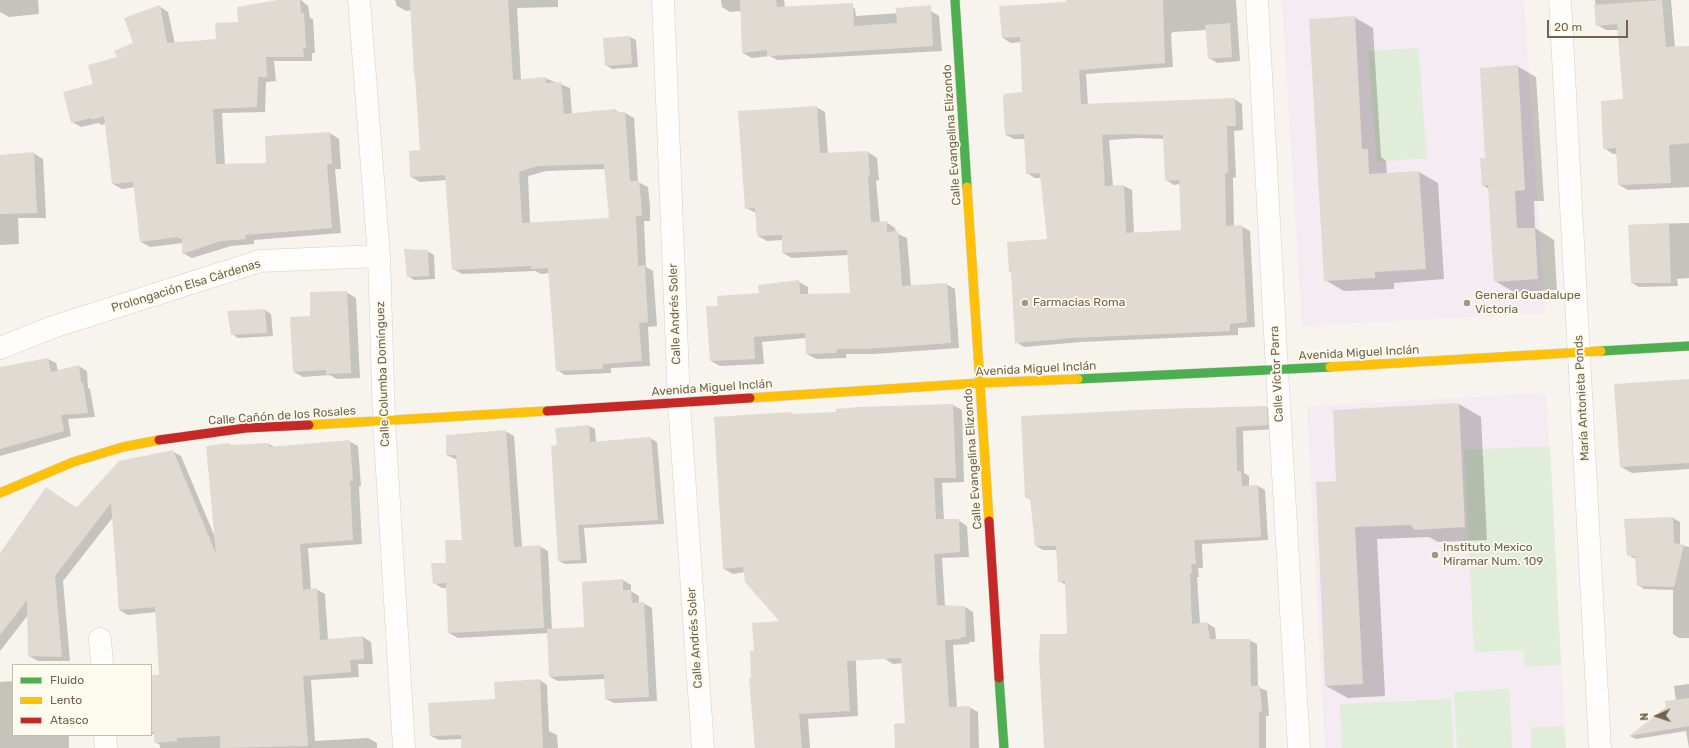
<!DOCTYPE html>
<meta charset="utf-8">
<style>
body{margin:0}
#map{position:relative;width:1689px;height:748px;overflow:hidden;background:#f6f4ec;font-family:Rubik,sans-serif}
canvas{display:block}
.legend{position:absolute;left:12px;top:664px;width:140px;height:72px;box-sizing:border-box;background:#fdfbee;border:1px solid #c5beae;margin:0;padding:5px 7px;list-style:none;font-size:12px;color:#72634e}
.legend li{display:flex;align-items:center;gap:8px;height:20px}
.legend b{width:20px;border:1px solid #c5beae}
.north{position:absolute;left:1637px;top:696px;width:40px;height:40px;-webkit-text-stroke:3px #fdfbee;paint-order:stroke;rotate:267deg;font-size:11px;font-weight:700;line-height:16px;text-align:center;color:#72634e}
.north::after{content:'';display:block;margin:auto;width:14px;height:18px;background:#72634e;clip-path:polygon(50% 0,100% 100%,50% 72%,0 100%)}
.scale{position:absolute;left:1547px;top:20px;width:81px;height:18px;box-sizing:border-box;border:2px solid #72634e;border-top:0;padding-left:5px;font-size:12px;line-height:14px;white-space:nowrap;color:#72634e;-webkit-text-stroke:3px #fdfbee;paint-order:stroke}
</style>
<div id="map">
<canvas width="1689" height="748"></canvas>
<ul class="legend">
<li><b style="height:5px;background:#4caf50"></b>Fluido</li>
<li><b style="height:5px;background:#ffc107"></b>Lento</li>
<li><b style="height:5px;background:#c62828"></b>Atasco</li>
</ul>
<div class="north">N</div>
<div class="scale">20 m</div>
</div>
<script>
const ctx = document.querySelector('canvas').getContext('2d');
ctx.lineJoin = 'round';
function fillPath(path, color) {
  ctx.fillStyle = color;
  ctx.fill(path, 'evenodd');
}
function toPath(rows) {
  const path = new Path2D();
  for (const r of rows) {
    path.moveTo(r[0], r[1]);
    for (let i = 2; i < r.length; i += 2) path.lineTo(r[i], r[i + 1]);
  }
  return path;
}
function strokePath(path, color, width, dash) {
  ctx.strokeStyle = color;
  ctx.lineWidth = width;
  ctx.lineCap = dash ? 'butt' : 'round';
  ctx.setLineDash(dash || []);
  ctx.stroke(path);
}
function label(font, color, halo, rows, align = 'center') {
  ctx.font = font + ' Rubik,sans-serif';
  ctx.lineWidth = 3.5;
  ctx.setLineDash([]);
  ctx.textBaseline = 'middle';
  ctx.strokeStyle = halo;
  ctx.fillStyle = color;
  for (const [text, x, y, turn = 0] of rows) {
    ctx.save();
    ctx.translate(x, y);
    ctx.rotate((+turn || 0) * Math.PI / 180);
    ctx.textAlign = isNaN(turn) ? turn : align;
    if (halo) ctx.strokeText(text, 0, 0);
    ctx.fillText(text, 0, 0);
    ctx.restore();
  }
}
const education = toPath([
 [1282,0,1524,0,1545,313,1302,326],
 [1546,393,1566,748,1325,748,1307,406]
]);
const green = toPath([
 [1418,48,1427,158,1377,162,1368,51],
 [1550,446,1561,665,1525,667,1524,650,1474,652,1464,450],
 [1509,689,1512,748,1457,748,1454,692],
 [1451,699,1453,748,1342,748,1340,704],
 [1564,726,1566,748,1531,748,1532,727]
]);
const shadow = toPath([
 [0,0,38,0,39,14,9,17,0,12],
 [284,0,301,0,308,6,310,18,313,19,315,53,312,53,312,61,274,61,276,81,266,82,265,112,222,113,225,165,267,164,330,133,339,139,341,169,335,169,341,233,254,240,254,244,231,246,192,258,183,253,183,243,150,247,141,242,135,187,122,189,113,184,106,123,102,125,98,123,81,127,72,122,94,85,118,57,134,44,159,6,168,12,175,44,217,40,239,23],
 [395,0,558,0,558,7,517,8,521,80,545,78,570,88,572,114,615,110,620,113,625,113,634,118,638,182,648,187,650,206,650,221,644,221,646,267,653,271,657,326,648,327,650,366,611,368,611,373,565,375,557,370,550,273,541,274,535,271,462,274,453,269,447,180,420,182,411,177,421,151,411,10,406,11,397,6],
 [606,169,611,219,530,224,528,176,546,171],
 [721,0,784,0,785,8,847,4,855,9,856,16,931,11,939,16,942,51,777,60,770,56,752,58,743,53,741,11,730,12,722,7],
 [1067,0,1236,0,1240,61,1217,63,1209,58,1207,30,1173,32,1171,34,1173,67,1086,74,1088,105,1234,99,1242,104,1243,130,1234,131,1236,177,1233,178,1234,227,1241,226,1250,231,1255,327,1238,328,1238,335,1081,342,1024,347,1016,342,1012,273,1010,272,1048,240,1041,178,1035,178,1027,173,1025,139,1014,139,1006,135,1023,93,1021,42,1011,43,1003,38,1067,3],
 [1138,138,1164,139,1166,180,1174,185,1180,184,1182,231,1134,234,1132,190,1124,186,1113,186,1109,140],
 [1595,0,1671,0,1675,48,1689,47,1689,187,1628,190,1619,185,1617,154,1613,154,1604,148,1624,100,1619,30,1606,30,1597,25],
 [1354,17,1373,28,1381,157,1386,161,1387,174,1419,172,1438,183,1444,279,1394,283,1394,289,1344,291,1325,280],
 [630,37,636,40,638,67,612,69,606,65],
 [1517,66,1536,77,1544,201,1534,201,1535,228,1554,240,1557,290,1514,292,1495,281,1489,189,1483,185,1486,159],
 [816,107,825,112,828,154,868,152,877,158,879,180,876,181,880,223,886,222,895,228,896,233,907,238,911,286,946,284,955,289,959,348,874,354,846,354,846,358,816,359,807,354,806,338,762,342,764,364,720,366,711,361,720,306,799,282,808,287,808,295,851,294,848,255,792,258,783,253,783,240,767,241,758,236,756,213,746,208],
 [33,153,43,159,46,218,18,218,19,244,0,245,0,156],
 [1689,223,1689,278,1677,279,1678,286,1639,287,1632,283,1629,225],
 [427,251,434,255,435,279,414,280,408,276],
 [346,292,356,298,360,378,337,379,330,375,303,377,294,372,311,316],
 [265,310,271,314,273,336,238,338,232,334,228,312],
 [48,359,56,363,58,371,79,366,87,371,88,388,90,389,95,417,68,419,71,436,0,456,0,372,24,363],
 [1689,380,1689,469,1632,473,1621,467],
 [1459,404,1481,417,1487,540,1438,542,1429,537,1377,539,1385,696,1348,698,1326,686,1337,482],
 [953,405,962,410,964,482,942,483,944,520,958,520,967,526,969,557,942,558,945,606,965,607,973,612,975,642,969,642,969,644,953,645,957,708,969,707,978,712,979,748,896,748,906,724,903,663,893,664,855,640,858,716,808,719,810,748,755,748,750,679,752,679,755,652,781,622,745,572,733,574,724,569,791,413,794,415],
 [1266,407,1274,412,1275,429,1243,431,1244,473,1249,476,1249,486,1258,486,1265,490,1268,540,1202,544,1203,568,1198,568,1199,577,1197,577,1200,624,1207,623,1215,628,1216,640,1249,640,1257,644,1258,687,1267,691,1269,716,1266,716,1266,748,1045,748,1068,635,1066,585,1059,581,1057,550,1043,550,1036,546,1031,500,1026,497],
 [589,426,595,429,596,442,650,438,657,442,664,524,584,528,587,563,565,564,559,561,558,446],
 [505,431,514,436,522,547,539,546,548,551,552,630,585,628,623,580,631,585,631,591,639,596,639,603,643,603,652,608,657,701,614,703,606,699,605,679,558,681,550,677,548,633,458,638,449,633,447,588,442,588,434,583,463,540,457,460,447,455],
 [349,441,358,446,361,486,359,486,362,544,308,548,311,590,316,589,325,594,328,640,363,637,371,642,373,664,358,664,359,677,311,680,315,741,368,738,377,743,377,748,160,748,160,745,155,742,155,735,151,733,151,676,160,676,156,612,128,615,119,610,113,517,63,581,70,661,38,661,29,656,28,615,0,651,0,561,46,488,77,508,172,451,181,456,215,537,229,444,233,446,269,444,275,447],
 [1673,518,1680,522,1680,545,1689,547,1689,638,1679,638,1673,634,1673,590,1644,589,1638,585,1636,559,1628,555,1625,520],
 [540,680,547,685,549,731,557,735,558,748,462,748,462,739,439,740,431,736,496,700],
 [13,681,13,735,69,735,69,748,0,748,0,682],
 [1689,684,1689,748,1686,731,1636,739,1630,736,1676,701,1674,686]
]);
const building = toPath([
 [278,0,300,0,301,13,304,13,306,48,303,48,304,57,266,57,267,77,258,77,257,107,213,109,216,164,266,163,265,136,330,132,332,164,327,164,332,228,245,235,246,239,221,241,182,254,182,238,179,239,178,237,140,242,133,182,112,184,104,116,92,120,91,118,71,123,63,92,93,84,88,65,117,57,114,51,133,43,124,18,160,5,167,43,216,39,215,23,238,22,237,7],
 [410,0,508,0,513,80,546,77,546,83,561,82,564,114,615,109,615,112,625,112,630,181,639,181,641,201,642,216,636,216,638,266,645,265,648,322,639,323,642,361,603,364,603,369,556,371,548,268,531,269,531,266,452,270,445,175,410,177,409,151,420,150,415,76,414,76],
 [604,164,609,218,522,223,519,172,537,166],
 [740,0,776,0,777,7,853,3,854,26,897,23,896,8,931,5,933,46,810,54,767,56,767,50,742,53],
 [1066,0,1163,0,1165,63,1079,70,1081,104,1235,98,1236,126,1227,126,1228,173,1225,173,1226,226,1242,225,1247,322,1230,324,1230,331,1072,338,1015,343,1011,272,1009,272,1007,242,1047,239,1040,173,1026,174,1024,134,1005,135,1003,98,1004,97,1004,94,1022,92,1020,37,1002,38,999,6,1066,2],
 [1130,134,1163,135,1165,181,1179,180,1181,230,1126,233,1124,185,1105,186,1102,135],
 [1662,0,1666,47,1689,46,1689,143,1669,145,1671,183,1618,185,1616,148,1603,149,1601,101,1623,99,1617,24,1596,26,1594,5],
 [1355,16,1362,149,1368,149,1369,174,1419,171,1426,269,1375,272,1375,278,1324,281,1309,19],
 [1230,23,1232,57,1208,59,1205,25],
 [630,36,632,64,605,66,603,38],
 [1518,65,1525,190,1515,191,1517,228,1535,228,1538,279,1494,282,1488,185,1482,186,1480,158,1485,158,1480,68],
 [817,106,820,153,868,151,870,176,868,176,871,222,887,221,887,232,898,231,902,286,947,283,951,343,865,349,837,349,837,353,806,354,805,333,754,337,755,359,710,361,706,306,718,306,717,296,759,293,758,285,799,280,800,294,850,293,847,250,782,253,782,235,757,236,755,208,745,209,738,111],
 [34,152,37,213,0,214,0,155],
 [1669,223,1671,283,1631,283,1628,225],
 [404,249,428,250,429,276,407,277],
 [347,291,351,373,326,374,326,370,293,372,290,317,310,316,310,292],
 [265,309,267,333,231,335,227,311],
 [48,358,51,372,79,365,81,383,83,383,88,413,61,415,64,431,0,449,0,367],
 [1689,379,1689,463,1620,467,1614,384],
 [1459,403,1465,527,1415,530,1410,525,1355,527,1363,684,1325,686,1316,482,1336,481,1333,410],
 [953,404,956,478,934,478,936,519,959,519,960,552,934,554,937,605,965,606,966,637,961,637,961,639,945,640,949,707,970,706,970,748,895,748,894,724,905,723,901,658,847,661,850,711,799,714,802,748,755,748,749,678,751,678,750,651,754,651,752,623,779,621,745,582,743,567,723,569,714,417,791,412,791,414,836,412,836,409,858,407],
 [1267,406,1268,425,1236,427,1237,471,1241,471,1242,486,1258,485,1261,537,1194,540,1196,564,1191,564,1192,573,1190,573,1192,624,1207,622,1210,639,1250,639,1251,686,1260,686,1262,712,1259,712,1259,748,1044,748,1039,657,1040,634,1067,634,1065,581,1058,582,1056,546,1035,546,1030,498,1025,498,1021,416,1159,409],
 [589,425,590,442,651,437,658,520,578,525,581,560,558,561,551,446,557,445,555,428],
 [506,430,514,547,540,545,544,628,448,633,446,583,433,584,431,563,446,563,445,540,462,540,456,455,446,455,446,435],
 [350,440,353,481,350,481,353,540,300,544,303,590,317,588,320,640,363,636,364,659,350,660,351,672,303,676,308,746,220,748,220,736,177,738,177,741,154,743,154,732,151,732,151,675,159,675,155,607,119,610,111,503,55,576,62,657,28,656,27,600,0,635,0,553,46,487,76,508,119,461,173,450,216,554,206,446,229,443,230,445,269,443,269,447],
 [1673,517,1674,543,1684,545,1674,587,1637,586,1635,556,1627,556,1624,519],
 [623,579,623,590,631,590,632,603,644,602,649,697,605,699,604,674,549,677,547,629,584,627,582,582],
 [540,679,543,748,461,748,461,735,430,736,428,703,495,699,494,682],
 [1689,698,1689,726,1629,736,1666,707,1665,701]
]);
const street = toPath([
 [359,0,379,256,384,421,404,748],
 [663,0,679,402,703,748],
 [1257,0,1277,370,1299,748],
 [1560,0,1600,748],
 [0,348,53,327,260,261,379,256],
 [100,639,102,665],
 [105,735,106,748]
]);
const fast = toPath([
 [955,0,967,187],
 [1601,351,1689,346],
 [1078,379,1330,367],
 [999,678,1004,748]
]);
const slow = toPath([
 [967,187,989,521],
 [1330,367,1601,351],
 [750,398,980,383,1078,379],
 [309,425,547,411],
 [0,493,73,462,123,447,159,440]
]);
const jam = toPath([
 [547,411,750,398],
 [159,440,246,428,309,425],
 [989,521,999,678]
]);
const markers = [
 [1025,303,4,"#a09685"],
 [1467,303,4,"#a09685"],
 [1435,555,4,"#a09685"]
];
const streetNames = [
 ["Calle Evangelina Elizondo",952,135,-94],
 ["Prolongación Elsa Cárdenas",186,286,-17],
 ["Calle Andrés Soler",675,314,-92],
 ["Avenida Miguel Inclán",1359,353,-3],
 ["Avenida Miguel Inclán",1036,369,-3],
 ["Calle Columba Domínguez",383,374,-92],
 ["Calle Víctor Parra",1277,374,-93],
 ["Avenida Miguel Inclán",712,388,-4],
 ["María Antonieta Ponds",1582,398,-93],
 ["Calle Cañón de los Rosales",282,416,-4],
 ["Calle Evangelina Elizondo",973,459,-94],
 ["Calle Andrés Soler",695,638,-94]
];
const poiNames = [
 ["General Guadalupe",1475,296],
 ["Victoria",1475,310],
 ["Farmacias Roma",1033,303],
 ["Instituto Mexico",1443,548],
 ["Miramar Num. 109",1443,562]
];
fillPath(education, '#f5ebf2');
fillPath(green, '#e0edd8');
fillPath(shadow, '#0003');
fillPath(building, '#e0dad2');
strokePath(street, '#d4d0c9', 23);
strokePath(fast, '#d5d1c9', 10);
strokePath(slow, '#d5d1c9', 10);
strokePath(jam, '#d5d1c9', 10);
strokePath(street, '#fefdfc', 22);
strokePath(fast, '#4caf50', 9);
strokePath(slow, '#ffc107', 9);
strokePath(jam, '#c62828', 9);
for (const [x, y, r, color] of markers) {
  const dot = new Path2D();
  dot.arc(x, y, r, 0, 2 * Math.PI);
  ctx.fillStyle = color;
  ctx.fill(dot);
  strokePath(dot, '#fdfbee', 1.5);
}
label('12px', '#72634e', '#fdfbee', streetNames);
label('12px', '#72634e', '#fdfbee', poiNames, 'left');
</script>
